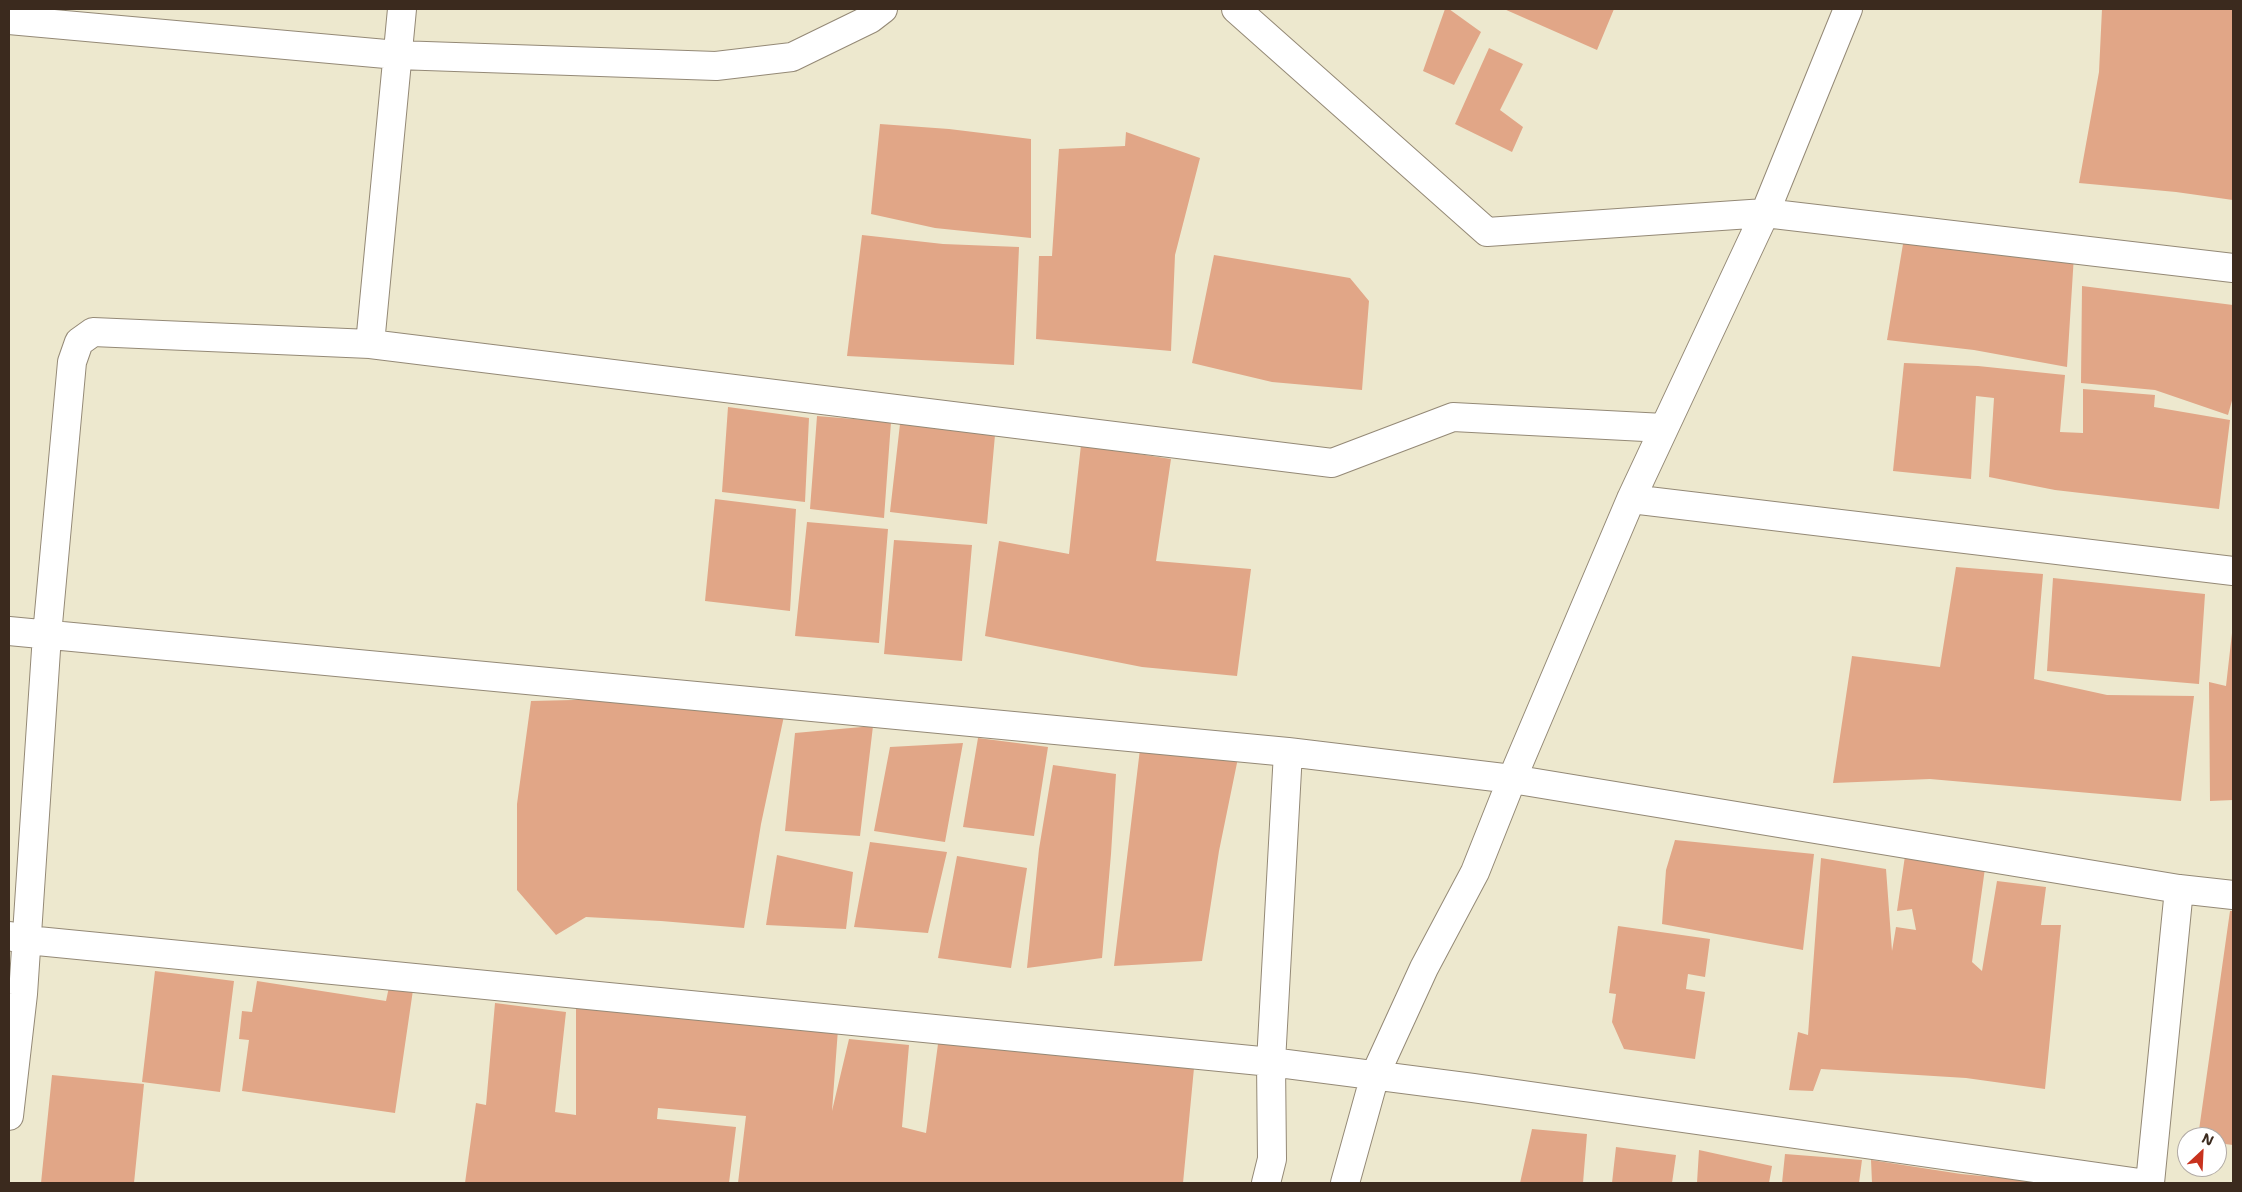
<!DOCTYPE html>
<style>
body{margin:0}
#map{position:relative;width:2242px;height:1192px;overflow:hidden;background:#ede8ce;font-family:"Shantell Sans",sans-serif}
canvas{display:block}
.frame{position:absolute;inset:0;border:10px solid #3b2a1e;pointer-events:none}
.north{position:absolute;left:2177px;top:1127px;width:50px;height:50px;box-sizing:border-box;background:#fff;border:1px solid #b1aaa5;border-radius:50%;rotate:25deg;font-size:14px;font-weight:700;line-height:20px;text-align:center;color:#3b2a1e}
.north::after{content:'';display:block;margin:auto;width:18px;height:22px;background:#c8321e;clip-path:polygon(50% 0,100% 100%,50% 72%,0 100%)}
</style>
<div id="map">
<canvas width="2242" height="1192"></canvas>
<div class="frame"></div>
<div class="north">N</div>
</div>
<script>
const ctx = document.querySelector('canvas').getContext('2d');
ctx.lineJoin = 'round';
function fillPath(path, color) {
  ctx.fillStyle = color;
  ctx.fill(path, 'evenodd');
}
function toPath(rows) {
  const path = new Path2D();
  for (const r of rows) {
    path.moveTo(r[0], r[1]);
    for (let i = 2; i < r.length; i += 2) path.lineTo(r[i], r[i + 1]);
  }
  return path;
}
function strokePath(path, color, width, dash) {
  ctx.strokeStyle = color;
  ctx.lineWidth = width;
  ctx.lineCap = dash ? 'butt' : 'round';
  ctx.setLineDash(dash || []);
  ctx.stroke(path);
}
const building = toPath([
 [1445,9,1449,9,1481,32,1454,85,1423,71],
 [1504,9,1614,9,1597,50],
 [2102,9,2233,9,2233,200,2176,192,2079,183,2099,72],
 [1489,48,1523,64,1500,110,1523,127,1512,152,1455,124],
 [880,124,949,129,1031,139,1031,238,935,228,871,214],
 [1126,132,1200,158,1175,255,1171,351,1036,339,1039,256,1052,256,1059,149,1125,146],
 [862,235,943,244,1019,247,1014,365,847,356],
 [1904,238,2074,255,2067,367,1974,350,1887,340],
 [1214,255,1350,278,1369,301,1362,390,1272,382,1192,363],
 [2082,286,2233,305,2233,397,2228,415,2155,390,2081,383],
 [1904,363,1978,366,2065,375,2060,432,2083,433,2083,389,2155,395,2154,407,2230,420,2219,509,2055,490,1989,477,1994,398,1976,396,1971,479,1893,471],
 [728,407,809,418,805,502,722,492],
 [817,416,891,422,884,518,810,509],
 [900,424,995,435,987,524,890,512],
 [1081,445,1171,459,1156,561,1251,569,1237,676,1142,667,985,636,999,541,1069,554],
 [715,499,796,509,790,611,705,601],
 [807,522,888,529,879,643,795,636],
 [894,540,972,545,962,661,884,654],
 [1956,567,2043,574,2034,679,2107,695,2194,696,2181,801,1930,779,1833,783,1852,656,1940,667],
 [2053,578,2205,594,2199,684,2047,671],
 [2232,633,2233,800,2210,801,2209,682,2226,686],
 [615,699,784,716,761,824,744,928,661,921,586,917,556,935,517,890,517,804,531,701],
 [873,726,860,836,785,831,795,733],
 [978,738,1048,747,1034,836,963,827],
 [963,743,945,842,874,831,890,747],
 [1140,749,1238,758,1219,851,1202,961,1114,966],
 [1053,765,1116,774,1111,854,1102,958,1027,968,1039,849],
 [1675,840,1814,854,1803,950,1662,924,1666,870],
 [870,842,947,852,928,933,854,927],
 [1906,849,1986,861,1972,962,1982,971,1997,881,2046,887,2041,925,2061,925,2045,1089,1966,1078,1821,1069,1813,1091,1789,1090,1798,1032,1808,1035,1821,858,1886,869,1892,951,1896,927,1916,930,1912,909,1897,911],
 [777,855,853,872,846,929,766,925],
 [957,856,1027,868,1011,968,938,958],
 [2230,911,2233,911,2233,1145,2217,1143,2217,1137,2198,1137],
 [1618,926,1710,939,1705,977,1688,974,1686,989,1705,992,1695,1059,1624,1049,1612,1022,1616,994,1609,993],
 [155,971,234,981,220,1092,142,1082],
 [257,981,386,1001,389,987,413,990,395,1113,242,1091,249,1040,239,1039,242,1011,252,1012],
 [495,1003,566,1012,555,1112,576,1115,576,1007,838,1029,832,1111,849,1039,909,1045,902,1127,926,1133,938,1044,1016,1046,1108,1060,1194,1068,1183,1183,738,1183,746,1116,658,1108,657,1119,736,1127,729,1183,465,1183,476,1103,486,1105],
 [52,1075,144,1084,134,1183,41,1183],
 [1532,1129,1587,1134,1583,1183,1520,1183],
 [1616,1147,1676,1155,1672,1183,1612,1183],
 [1699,1150,1772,1166,1769,1183,1697,1183],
 [1785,1154,1862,1160,1859,1183,1782,1183],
 [1871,1160,1961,1174,2034,1181,2035,1183,1872,1183]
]);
const minor = toPath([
 [1236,9,1487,232,1765,213,2233,268],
 [9,20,397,55,716,66,792,57,870,19,883,9],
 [370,344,402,9],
 [1631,499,2233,571],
 [9,631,1288,752,1512,779,2179,889,2233,895],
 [9,936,27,940,1271,1062,1473,1088,2140,1183],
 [9,1116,23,994,47,635,72,362,79,342,93,332,370,344,1332,463,1453,417,1664,428],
 [1266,1183,1272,1159,1271,1062,1288,752],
 [1345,1183,1375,1075,1424,968,1475,872,1512,779,1631,499,1765,213,1848,9],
 [2150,1183,2179,889]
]);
fillPath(building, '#e1a687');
strokePath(minor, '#948976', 30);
strokePath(minor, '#fff', 28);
</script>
